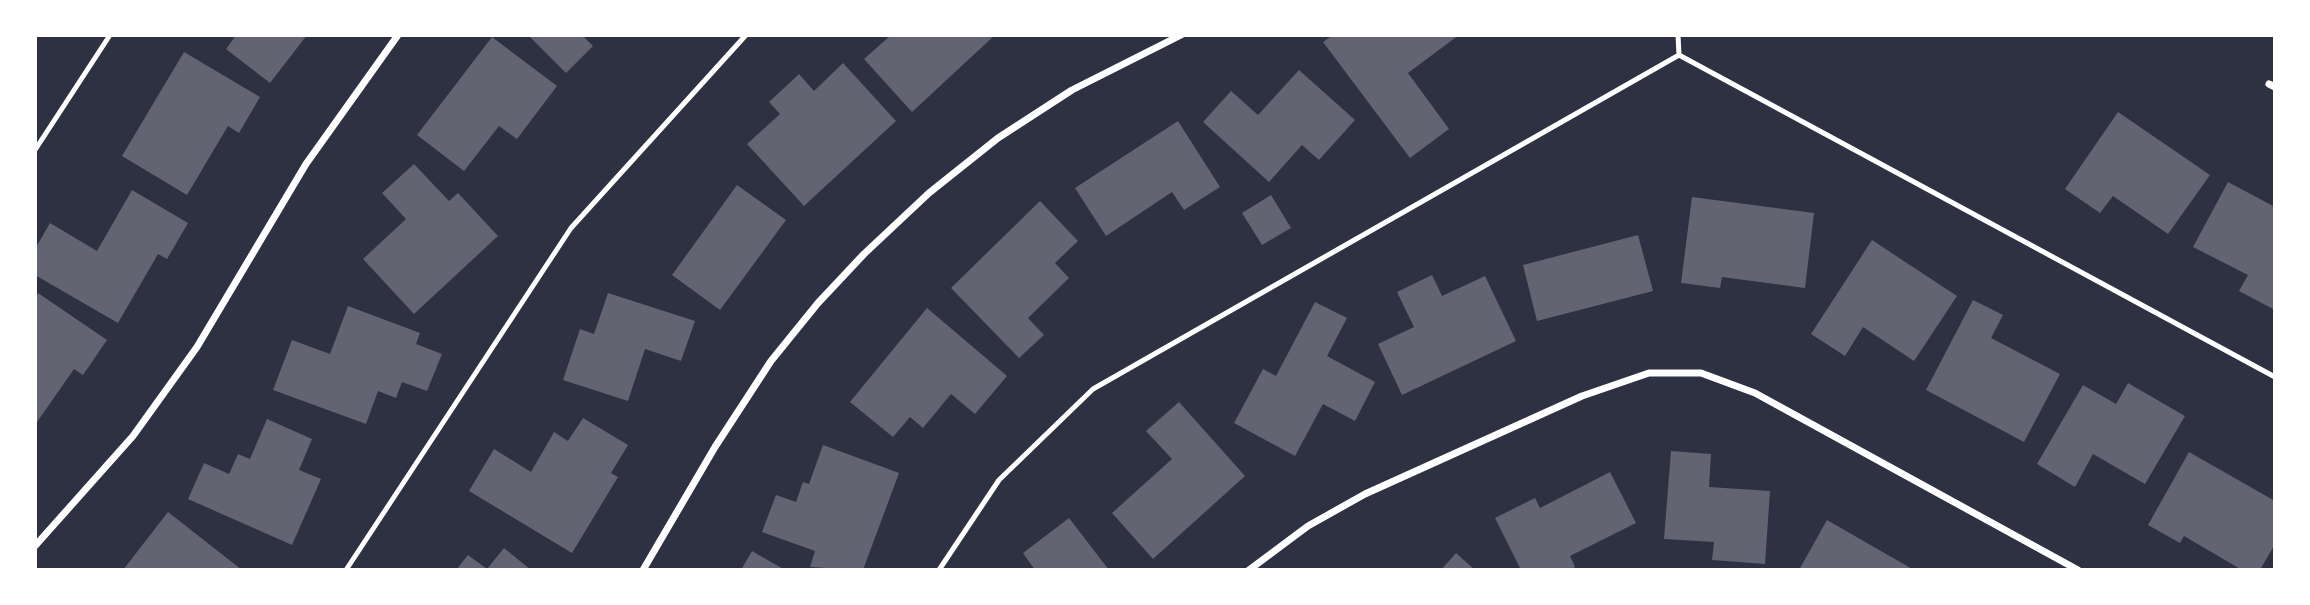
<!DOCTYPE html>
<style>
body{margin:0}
#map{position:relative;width:2310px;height:605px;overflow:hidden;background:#2d3142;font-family:"Source Sans 3",sans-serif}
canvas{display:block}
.frame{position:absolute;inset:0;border:37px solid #fff;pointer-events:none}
</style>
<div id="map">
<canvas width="2310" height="605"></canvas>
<div class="frame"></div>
</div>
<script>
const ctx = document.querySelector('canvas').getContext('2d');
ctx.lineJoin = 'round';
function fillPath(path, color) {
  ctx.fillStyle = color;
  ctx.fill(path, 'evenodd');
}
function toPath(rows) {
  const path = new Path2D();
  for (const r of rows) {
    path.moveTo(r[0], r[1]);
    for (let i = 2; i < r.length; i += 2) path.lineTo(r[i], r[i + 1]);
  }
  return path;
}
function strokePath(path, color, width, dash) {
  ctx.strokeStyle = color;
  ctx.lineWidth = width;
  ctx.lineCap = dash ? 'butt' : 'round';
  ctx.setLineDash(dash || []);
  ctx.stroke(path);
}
const building = toPath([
 [236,35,307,35,270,83,226,49],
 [528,35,582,35,593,46,566,73],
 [891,35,995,35,912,112,864,59],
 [1333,35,1459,35,1408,73,1449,129,1410,158,1323,42],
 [492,37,557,86,517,139,499,126,464,171,417,135],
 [184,52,260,97,239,133,228,126,187,195,122,156],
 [843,63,896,121,804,206,747,144,780,114,769,102,799,74,814,91],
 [1299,70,1355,120,1319,160,1302,145,1269,182,1203,122,1231,91,1258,115],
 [2118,112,2210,175,2168,234,2113,196,2100,213,2065,189],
 [1178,121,1220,187,1184,210,1172,192,1106,236,1075,188],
 [414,164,449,201,458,193,498,236,414,314,363,259,406,219,382,193],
 [2228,182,2275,207,2275,310,2239,291,2248,275,2193,247],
 [737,185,786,220,720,310,672,275],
 [132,190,188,223,167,259,158,254,118,323,35,275,35,249,50,223,97,251],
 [1271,195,1291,228,1262,245,1242,213],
 [1692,197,1814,213,1805,288,1722,277,1720,288,1681,283],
 [1040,201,1078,241,1055,263,1069,278,1028,318,1044,335,1019,358,951,288],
 [1638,235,1653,291,1537,321,1523,265],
 [1872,240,1957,296,1914,361,1863,327,1845,356,1811,334],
 [1432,275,1442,296,1485,276,1516,341,1402,395,1378,344,1414,327,1397,292],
 [38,293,107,340,83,375,74,369,35,425,35,297],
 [608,293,695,321,681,361,645,349,628,401,563,380,580,329,594,334],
 [1973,300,2003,315,1991,338,2060,374,2024,442,1926,390],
 [1315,302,1347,318,1327,356,1375,382,1355,421,1323,404,1295,456,1234,423,1263,369,1276,376],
 [348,306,420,333,416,344,442,354,427,391,402,382,396,398,378,391,366,424,273,390,292,340,330,354],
 [927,308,1007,376,975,414,951,394,923,428,910,417,893,437,850,402],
 [2128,383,2185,416,2145,484,2093,454,2075,487,2037,464,2083,385,2116,404],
 [1179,402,1245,476,1153,559,1112,513,1172,459,1146,431],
 [583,418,628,445,611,473,618,477,572,553,469,491,494,449,531,472,554,432,568,441],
 [267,419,312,439,299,470,321,479,292,545,188,499,204,463,229,474,238,454,250,459],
 [823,445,899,473,863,570,810,567,815,551,762,532,776,495,796,502,803,482,809,484],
 [1671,451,1711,454,1709,487,1770,491,1765,564,1712,560,1714,542,1664,539],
 [2189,452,2275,501,2275,544,2260,570,2242,570,2184,536,2180,543,2148,525],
 [1610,472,1636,523,1570,556,1575,567,1570,570,1521,570,1495,518,1535,498,1540,508],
 [168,512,242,570,123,570],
 [1069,518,1109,570,1035,570,1023,553],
 [1827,520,1914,570,1799,570],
 [504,548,531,570,456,570,468,555,487,569],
 [752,551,785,570,741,570],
 [1456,553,1475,570,1441,570]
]);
const service = toPath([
 [1678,35,1679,55],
 [35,150,110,35],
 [346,570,571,228,746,35],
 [939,570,999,480,1093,389,1679,55,2275,377]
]);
const minor = toPath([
 [2269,84,2275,87],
 [35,546,133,436,197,347,306,164,398,35],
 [643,570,715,447,771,361,818,303,864,254,929,193,998,138,1072,90,1181,35],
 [1249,570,1308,526,1365,494,1582,396,1649,373,1701,373,1755,393,2078,570]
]);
fillPath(building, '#626471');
strokePath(service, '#fff', 5);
strokePath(minor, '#fff', 7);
</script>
